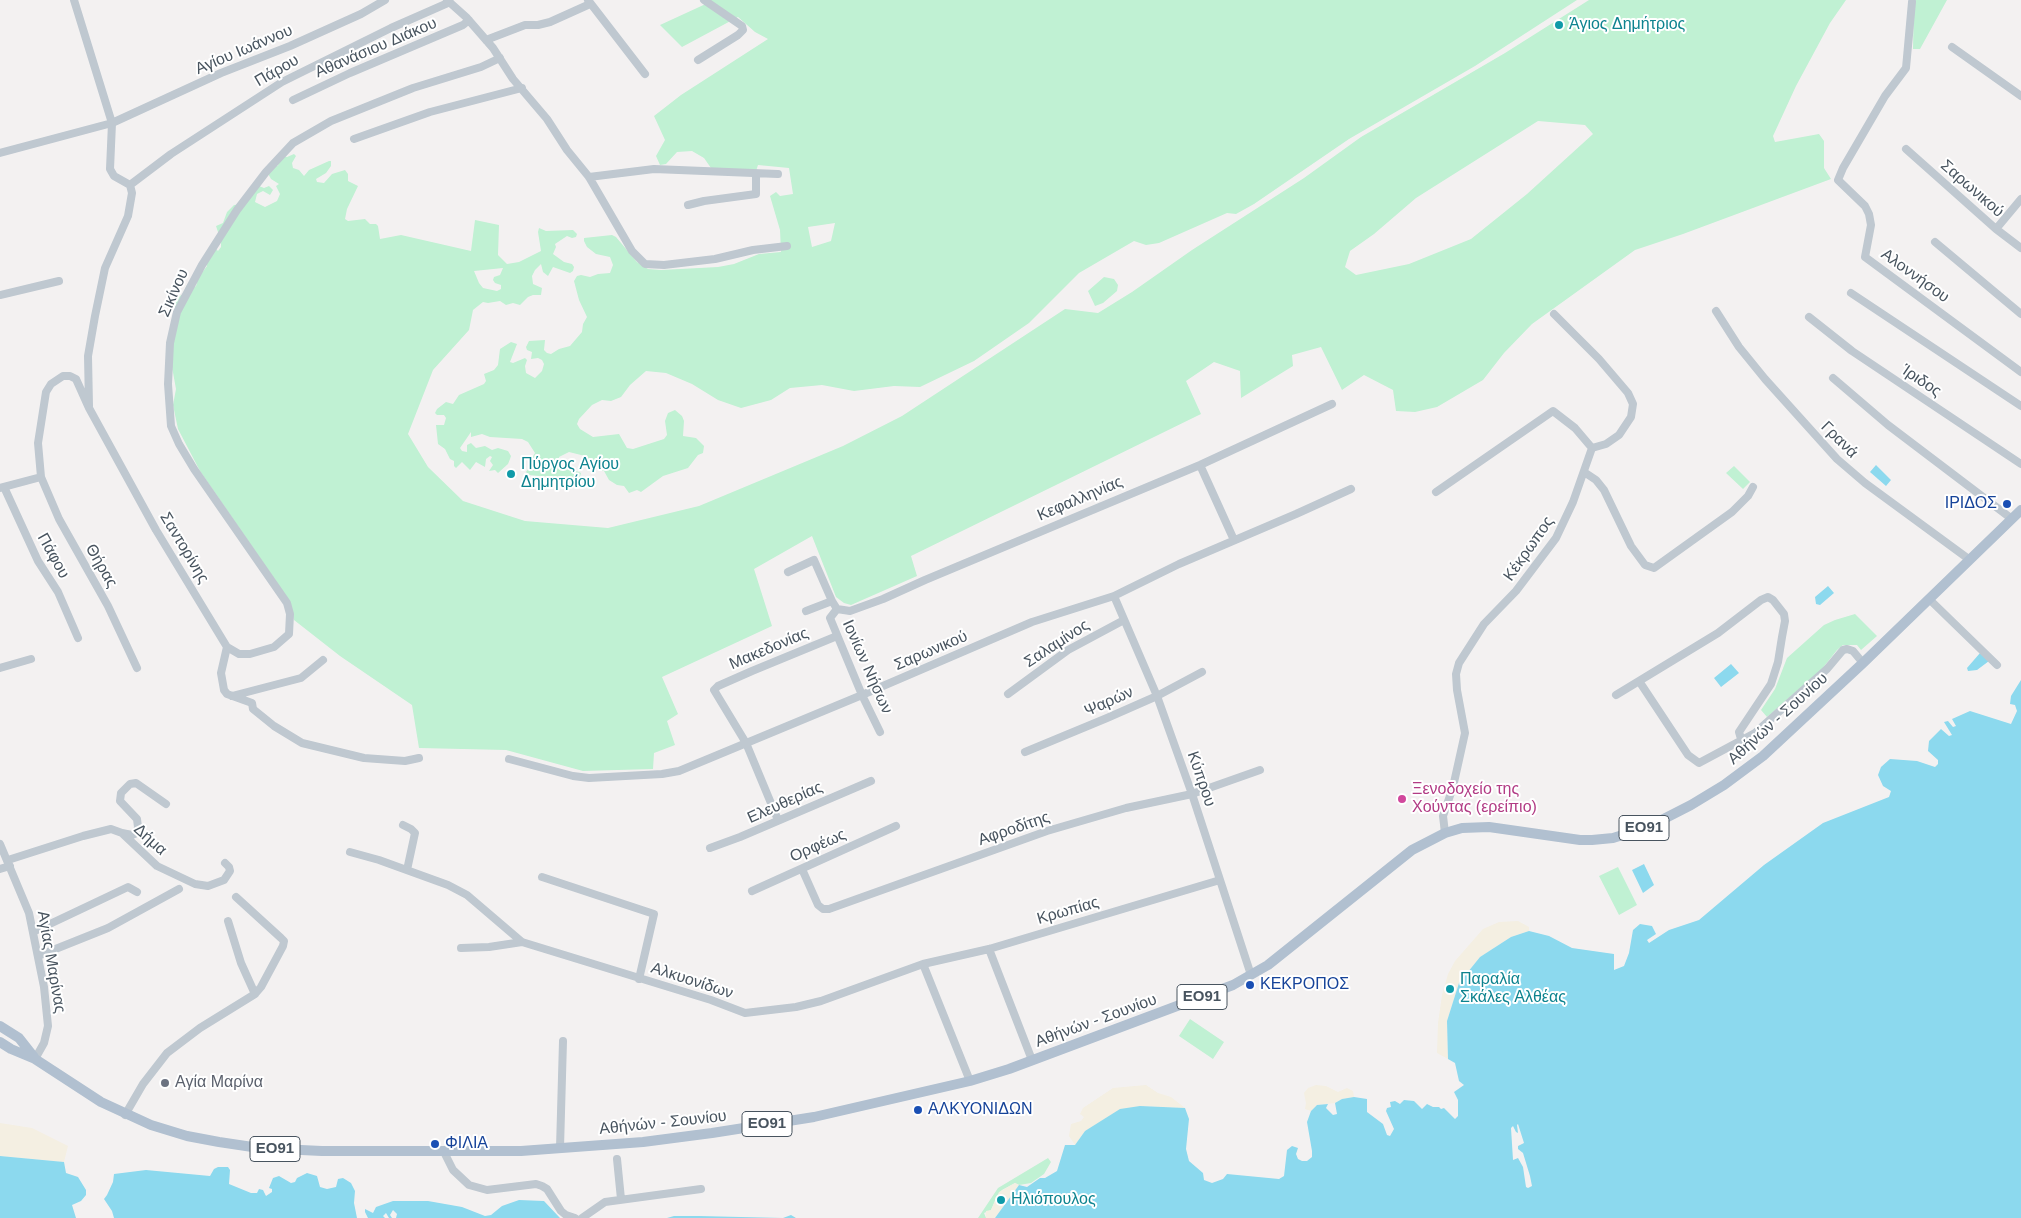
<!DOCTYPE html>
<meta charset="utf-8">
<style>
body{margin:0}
canvas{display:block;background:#f3f1f1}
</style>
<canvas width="2021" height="1218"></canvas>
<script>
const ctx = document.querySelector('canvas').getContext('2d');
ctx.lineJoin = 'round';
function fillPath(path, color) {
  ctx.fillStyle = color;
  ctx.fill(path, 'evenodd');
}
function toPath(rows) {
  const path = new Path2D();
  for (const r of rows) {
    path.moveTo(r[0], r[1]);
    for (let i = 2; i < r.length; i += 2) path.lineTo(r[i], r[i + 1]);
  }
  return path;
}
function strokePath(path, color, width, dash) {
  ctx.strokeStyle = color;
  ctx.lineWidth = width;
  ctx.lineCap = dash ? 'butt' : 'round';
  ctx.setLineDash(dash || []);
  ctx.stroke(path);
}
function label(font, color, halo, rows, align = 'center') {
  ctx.font = font + ' Arial,sans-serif';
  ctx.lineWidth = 4;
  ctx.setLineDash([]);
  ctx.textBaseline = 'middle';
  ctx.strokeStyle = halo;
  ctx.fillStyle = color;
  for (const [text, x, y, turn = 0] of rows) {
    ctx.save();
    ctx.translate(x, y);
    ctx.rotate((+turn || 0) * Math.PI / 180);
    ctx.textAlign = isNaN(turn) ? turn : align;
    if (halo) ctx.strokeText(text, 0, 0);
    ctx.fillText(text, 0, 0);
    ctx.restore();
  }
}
const green = toPath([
 [708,0,1577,0,1475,66,1349,139,1254,204,1236,214,1227,213,1159,243,1146,245,1134,241,1079,273,1029,323,974,361,920,387,894,386,854,391,822,385,790,388,771,400,741,408,718,400,692,384,666,373,646,371,630,385,621,397,611,401,602,400,592,405,579,419,577,424,580,429,593,437,619,434,627,448,633,449,664,439,667,435,665,421,668,413,675,410,682,416,684,421,683,436,696,438,704,446,703,453,698,455,688,468,663,476,641,492,637,490,629,493,624,486,617,485,609,480,604,471,595,468,585,456,569,452,559,457,559,462,562,465,581,473,579,480,529,475,526,472,529,468,536,464,532,458,535,453,528,442,522,439,490,437,482,434,471,437,471,432,460,448,462,451,467,452,467,445,471,443,476,448,485,446,492,450,498,448,508,451,511,456,510,459,508,464,498,473,495,470,489,471,493,465,490,461,492,457,490,456,486,459,485,467,476,462,470,470,462,462,456,468,454,466,454,461,450,459,445,449,438,444,436,425,444,425,446,418,444,415,437,415,435,413,437,409,446,402,453,404,459,395,484,384,486,381,484,374,494,370,498,365,500,349,511,342,517,344,510,362,513,363,525,358,527,360,525,366,526,373,535,378,542,371,544,364,542,360,538,358,531,359,532,352,527,350,526,347,529,341,545,340,544,350,547,353,551,354,559,349,570,346,582,332,583,324,587,317,579,300,574,281,577,276,581,275,590,277,598,274,610,273,613,265,610,257,596,254,587,247,584,241,584,238,612,235,616,237,637,262,648,269,661,270,718,267,734,264,759,254,781,252,780,230,770,196,776,192,780,196,793,194,789,168,758,165,756,171,711,168,704,158,692,151,677,152,666,164,660,165,656,156,665,140,654,116,681,95,768,39,755,32,738,17,682,47,660,25,710,2],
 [835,223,831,241,812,247,808,227],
 [1589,0,1846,0,1830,23,1796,86,1773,136,1775,142,1819,134,1824,141,1824,168,1831,179,1683,234,1635,250,1532,324,1504,353,1483,380,1437,407,1415,412,1396,411,1393,390,1364,375,1342,390,1321,347,1292,355,1293,366,1241,398,1240,371,1214,362,1186,381,1201,414,911,556,917,576,851,605,844,603,836,597,812,536,754,569,772,626,662,677,678,714,667,721,675,745,654,753,653,769,583,771,506,750,419,748,412,705,340,656,294,620,290,603,278,584,200,471,178,429,173,405,176,389,170,356,175,309,174,300,183,294,187,285,193,288,196,286,197,283,195,282,207,266,205,263,216,249,218,251,221,247,221,241,216,226,223,223,227,212,234,205,242,204,259,186,264,188,269,186,273,190,270,195,263,191,257,194,255,202,265,207,277,201,280,194,276,186,279,184,271,179,265,168,271,162,278,166,279,159,282,156,287,157,294,154,296,156,292,163,293,168,299,170,304,176,309,170,329,161,331,161,331,166,326,173,316,179,317,182,324,183,332,174,345,170,348,174,348,181,358,186,347,209,345,219,348,221,365,219,370,224,376,224,378,226,380,239,401,235,471,251,475,220,499,225,498,255,507,264,519,262,541,251,538,232,539,228,546,231,573,230,577,234,576,237,572,238,567,236,555,244,556,247,553,254,564,262,572,264,574,267,573,271,570,273,553,267,548,276,543,272,541,264,535,270,532,276,533,284,542,288,541,295,533,295,528,297,520,305,513,303,506,305,500,301,488,303,483,302,473,310,469,330,433,370,408,434,428,467,463,501,525,521,608,528,699,506,843,446,902,416,1065,309,1098,313,1132,292,1192,250,1304,178,1361,137,1505,53],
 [1538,121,1585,125,1593,134,1527,194,1471,239,1409,264,1356,275,1345,267,1350,251,1374,234,1416,198],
 [503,268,500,275,494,277,493,280,495,283,501,285,501,289,497,291,483,288,479,283,474,271],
 [1914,0,1947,0,1920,49,1913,49],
 [1104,277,1114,279,1118,285,1117,291,1103,303,1095,306,1088,291],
 [1734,466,1750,482,1743,489,1726,473],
 [1855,614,1877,636,1861,650,1857,645,1843,645,1837,650,1822,669,1767,717,1761,710,1775,689,1787,658,1824,625,1835,620],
 [1618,867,1637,905,1619,915,1599,876],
 [1190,1019,1224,1042,1213,1059,1179,1036],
 [1048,1158,1051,1162,1044,1174,1031,1183,1019,1185,1015,1183,1002,1190,997,1196,991,1210,984,1213,986,1218,978,1218,998,1188]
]);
const sand = toPath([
 [1518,921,1529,927,1529,931,1511,937,1480,957,1459,983,1447,1021,1448,1059,1437,1053,1438,1023,1442,995,1448,974,1455,961,1483,929,1499,922],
 [1146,1085,1158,1093,1171,1097,1185,1108,1140,1106,1085,1131,1075,1145,1069,1136,1071,1124,1081,1121,1084,1117,1080,1114,1083,1108,1113,1088],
 [1316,1085,1326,1086,1338,1092,1347,1088,1353,1091,1354,1097,1342,1099,1335,1103,1317,1105,1311,1111,1305,1109,1306,1103,1304,1093,1308,1088],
 [0,1123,32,1128,68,1146,64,1162,0,1156],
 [1015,1183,1019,1185,995,1218,986,1218,986,1211,991,1210,999,1192]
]);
const water = toPath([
 [1876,465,1891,480,1886,486,1870,472],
 [1828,586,1834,593,1820,605,1816,604,1815,597],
 [1980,653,1989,661,1977,670,1968,671,1967,668],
 [1731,664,1739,673,1721,687,1714,678],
 [2021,680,2021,1218,995,1218,1019,1185,1027,1187,1040,1178,1045,1178,1057,1171,1065,1145,1075,1145,1085,1131,1120,1109,1140,1106,1185,1108,1189,1119,1186,1149,1189,1161,1203,1173,1204,1180,1212,1183,1223,1179,1227,1174,1279,1179,1284,1176,1287,1150,1292,1146,1298,1148,1296,1154,1298,1159,1302,1161,1307,1161,1312,1157,1312,1151,1307,1122,1311,1111,1317,1105,1328,1104,1326,1108,1333,1115,1337,1114,1335,1103,1342,1099,1354,1097,1367,1099,1367,1112,1383,1124,1387,1135,1390,1136,1394,1129,1386,1111,1387,1108,1391,1107,1390,1102,1395,1101,1400,1104,1404,1100,1414,1101,1422,1109,1427,1104,1433,1107,1439,1107,1441,1109,1444,1108,1455,1119,1458,1116,1458,1100,1454,1092,1464,1085,1459,1081,1455,1063,1448,1059,1447,1021,1459,983,1480,957,1511,937,1529,931,1549,936,1572,948,1614,954,1614,970,1624,966,1629,953,1633,930,1640,924,1652,926,1656,934,1647,940,1649,943,1669,930,1699,920,1764,865,1823,823,1889,797,1891,791,1883,786,1878,775,1881,767,1890,759,1917,761,1935,767,1938,764,1938,760,1928,751,1929,741,1941,729,1949,736,1952,735,1944,722,1948,721,1953,727,1956,726,1952,719,1970,711,2011,724,2017,711,2015,705,2010,704,2011,696],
 [1518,1124,1524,1143,1518,1146,1518,1149,1523,1153,1530,1176,1532,1186,1528,1188,1526,1187,1523,1167,1518,1158,1513,1160,1511,1128,1513,1126,1516,1132,1518,1133,1517,1125],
 [1644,864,1654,885,1643,893,1632,870],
 [0,1156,64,1162,66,1173,78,1177,86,1190,86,1195,81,1201,72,1205,76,1218,0,1218],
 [218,1167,228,1167,230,1170,229,1184,251,1193,257,1193,259,1189,263,1190,266,1196,272,1192,272,1189,269,1188,273,1178,279,1176,291,1183,295,1182,297,1178,307,1173,317,1176,320,1187,327,1189,336,1187,338,1179,343,1178,351,1183,355,1191,354,1203,357,1218,114,1218,112,1211,104,1199,107,1195,113,1182,114,1174,146,1170,210,1176,214,1169],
 [519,1200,544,1201,560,1218,396,1218,397,1214,393,1210,390,1215,392,1218,389,1218,386,1213,383,1216,385,1218,368,1218,365,1212,365,1209,373,1213,376,1207,393,1201,428,1201,462,1207,485,1216,491,1215,502,1206],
 [791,1215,796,1218,667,1218,674,1216,699,1216,783,1218]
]);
const minor = toPath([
 [74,0,112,123,110,169,114,176,130,185,132,193,128,216,105,268,95,316,88,356,89,406],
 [447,0,466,17,493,48,513,79,547,119,567,150,589,177,632,251,645,264,664,265,715,259,753,250,787,246],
 [588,0,645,74],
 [1912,2,1906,68,1885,96,1843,168,1838,180,1865,206,1869,214,1871,225,1865,257,2021,372],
 [486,40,525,25,538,25,550,22,590,4],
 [1952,47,2021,96],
 [698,60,738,35,743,30,742,26,704,0],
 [293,100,350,73,463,25,469,20],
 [354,139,430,112,522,88],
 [1906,149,1996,229,2021,248],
 [0,153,112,123,221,73,290,46,361,14,385,0],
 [589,177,654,169,778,174],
 [130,185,171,154,282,82,391,28,450,2],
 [688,205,704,201,756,194,756,174],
 [1996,229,2021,199],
 [1935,242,2021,314],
 [1851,293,2021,406],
 [0,295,59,281],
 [1716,311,1739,347,1765,379,1837,459,1865,483,1970,560],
 [1809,317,1852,351,2021,464],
 [1833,378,1888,425,2012,519],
 [1200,465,1234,540],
 [1584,472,1596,480,1604,490,1631,546,1645,565,1654,568,1732,512,1748,496,1753,487],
 [41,477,59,519,108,606,137,668],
 [4,487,38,561,58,592,78,638],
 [0,488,41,477,38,443,46,392,51,384,63,376,70,376,76,379,89,408,156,530,227,647,221,673,224,690,227,694,252,703,253,709,274,726,302,743,364,758,405,761,419,758],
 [1436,492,1553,411,1575,428,1592,448],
 [788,572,814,560,832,601,837,609],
 [1114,596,1157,696,1192,794,1251,975],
 [1929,599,1997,665],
 [837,609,850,611,883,599,925,580,1200,465,1332,404],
 [837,609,830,618,862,695,880,732],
 [806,611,832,601],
 [227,647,239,654,250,654,274,647,289,634,290,614,287,603,194,469,179,444,171,426,168,384,170,343,177,312,202,265,237,210,266,172,293,143,331,121,413,88,481,67,500,58],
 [0,668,31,659],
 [1639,681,1688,755,1699,763,1755,733,1827,669,1843,650,1847,649,1853,651,1863,663],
 [1008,694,1068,650,1124,620],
 [1616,695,1718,633,1761,600,1768,597,1773,600,1784,614,1785,621,1782,637,1778,662,1771,684,1739,732,1742,742],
 [232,696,301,678,323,660],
 [1025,752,1107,718,1157,696,1202,672],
 [509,759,573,776,589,778,662,774,679,771,862,695,1032,622,1114,596,1179,564,1296,514,1351,489],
 [778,820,746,743,714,690,718,686,752,671,837,636],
 [403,825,411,829,415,833,407,870],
 [122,833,132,835,137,833,138,827,137,819,120,801,121,793,130,784,136,783,166,804],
 [1445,833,1443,816,1453,787,1465,733,1457,690,1456,674,1459,663,1484,624,1516,591,1556,538,1573,502,1592,448,1606,444,1619,435,1631,417,1633,404,1628,393,1599,359,1554,314],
 [0,844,29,913,44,987,48,1026,44,1043,35,1059],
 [710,848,740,837,871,781],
 [350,852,379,860,448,885,467,895,522,942,711,1000,745,1013,796,1007,821,1001,923,964,989,949,1220,880],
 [8,860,83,836,111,829,122,833,157,866,195,884,208,886,224,880,230,871,229,867,225,863],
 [0,869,10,866],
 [802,869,818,905,823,909,829,909,1047,831,1126,808,1192,794,1260,770],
 [542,877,654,914,639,979],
 [752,891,896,826],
 [228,921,241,963,255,994],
 [33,932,128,887,137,892],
 [461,948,489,947,522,942],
 [989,949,1032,1060],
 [38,956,108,928,179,889],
 [923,964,970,1081],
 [125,1115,143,1084,167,1053,200,1028,255,994,261,987,283,946,284,941,281,938,236,897],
 [560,1148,563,1041],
 [444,1152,453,1170,469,1185,487,1190,536,1184,542,1186,547,1189,561,1211,566,1215,575,1218],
 [617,1159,621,1199],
 [582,1218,605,1202,701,1189]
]);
const major = toPath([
 [0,1026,19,1038,34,1057],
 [0,1042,11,1049,35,1059,101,1102,151,1125,187,1136,219,1142,259,1148,322,1151,521,1151,643,1142,712,1133,814,1117,970,1081,1009,1069,1233,985,1268,965,1412,850,1445,833,1462,828,1489,827,1580,840,1592,840,1613,838,1648,827,1691,805,1724,785,1763,756,1863,663,2021,510]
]);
const markers = [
 [1559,25,5,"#0f9aa8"],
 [511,474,5,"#0f9aa8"],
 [2007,504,5,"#1a4fb4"],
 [1402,799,5,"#d1479c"],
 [1250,985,5,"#1a4fb4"],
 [1450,989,5,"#0f9aa8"],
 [165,1083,5,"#6b7280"],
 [918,1110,5,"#1a4fb4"],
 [435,1144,5,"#1a4fb4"],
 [1001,1200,5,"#0f9aa8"]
];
const shields = [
 [1644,828,50],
 [1202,997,50],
 [767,1124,50],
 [275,1149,50]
];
const shieldNames = [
 ["ΕΟ91",1644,828],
 ["ΕΟ91",1202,997],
 ["ΕΟ91",767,1124],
 ["ΕΟ91",275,1149]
];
const cultureNames = [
 ["Άγιος Δημήτριος",1569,25],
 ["Πύργος Αγίου",521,465],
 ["Δημητρίου",521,483],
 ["Παραλία",1460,980],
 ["Σκάλες Αλθέας",1460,998],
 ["Ηλιόπουλος",1011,1200]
];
const streetNames = [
 ["Αθανάσιου Διάκου",376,48,-23],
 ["Αγίου Ιωάννου",244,50,-23],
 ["Πάρου",277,71,-30],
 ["Σαρωνικού",1972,189,41],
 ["Αλοννήσου",1915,276,36],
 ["Σικίνου",174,293,-66],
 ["Ίριδος",1921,381,34],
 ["Γρανά",1839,440,45],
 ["Κεφαλληνίας",1080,499,-23],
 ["Σαντορίνης",184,548,59],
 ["Κέκρωπος",1529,549,-55],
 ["Πάφου",53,556,61],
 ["Θήρας",101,566,60],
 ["Σαλαμίνος",1057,644,-33],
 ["Μακεδονίας",769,649,-23],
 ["Σαρωνικού",931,651,-23],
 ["Ιονίων Νήσων",867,667,66],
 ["Ψαρών",1109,702,-24],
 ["Αθήνών - Σουνίου",1778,719,-42],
 ["Κύπρου",1201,779,71],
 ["Ελευθερίας",785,803,-24],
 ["Αφροδίτης",1014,829,-19],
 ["Δήμα",150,840,42],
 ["Ορφέως",818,846,-24],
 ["Κρωπίας",1068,911,-16],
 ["Αγίας Μαρίνας",51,962,80],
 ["Αλκυονίδων",692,981,18],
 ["Αθήνών - Σουνίου",1096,1021,-20],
 ["Αθήνών - Σουνίου",663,1123,-6]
];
const transitNames = [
 ["ΙΡΙΔΟΣ",1997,504,"right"],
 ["ΚΕΚΡΟΠΟΣ",1260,985],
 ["ΑΛΚΥΟΝΙΔΩΝ",928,1110],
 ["ΦΙΛΙΑ",445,1144]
];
const hotelNames = [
 ["Ξενοδοχείο της",1412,790],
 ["Χούντας (ερείπιο)",1412,808]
];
const worshipNames = [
 ["Αγία Μαρίνα",175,1083]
];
fillPath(green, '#c0f1d3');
fillPath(sand, '#f4efe2');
fillPath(water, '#8cd9ee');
strokePath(minor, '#bfc8d0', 8);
strokePath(major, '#b1c0d0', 10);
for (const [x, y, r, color] of markers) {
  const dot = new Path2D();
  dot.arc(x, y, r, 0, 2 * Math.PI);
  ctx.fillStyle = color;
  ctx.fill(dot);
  strokePath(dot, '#fff', 2);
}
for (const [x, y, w] of shields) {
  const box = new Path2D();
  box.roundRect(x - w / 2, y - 12.5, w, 25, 4);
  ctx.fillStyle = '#fff';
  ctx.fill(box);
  strokePath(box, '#48545f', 1);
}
label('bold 15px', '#48545f', null, shieldNames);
label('16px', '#0d838f', '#fff', cultureNames, 'left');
label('16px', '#48545f', '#fff', streetNames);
label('16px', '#164399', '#fff', transitNames, 'left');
label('16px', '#b23c85', '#fff', hotelNames, 'left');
label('16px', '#5b616d', '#fff', worshipNames, 'left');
</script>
